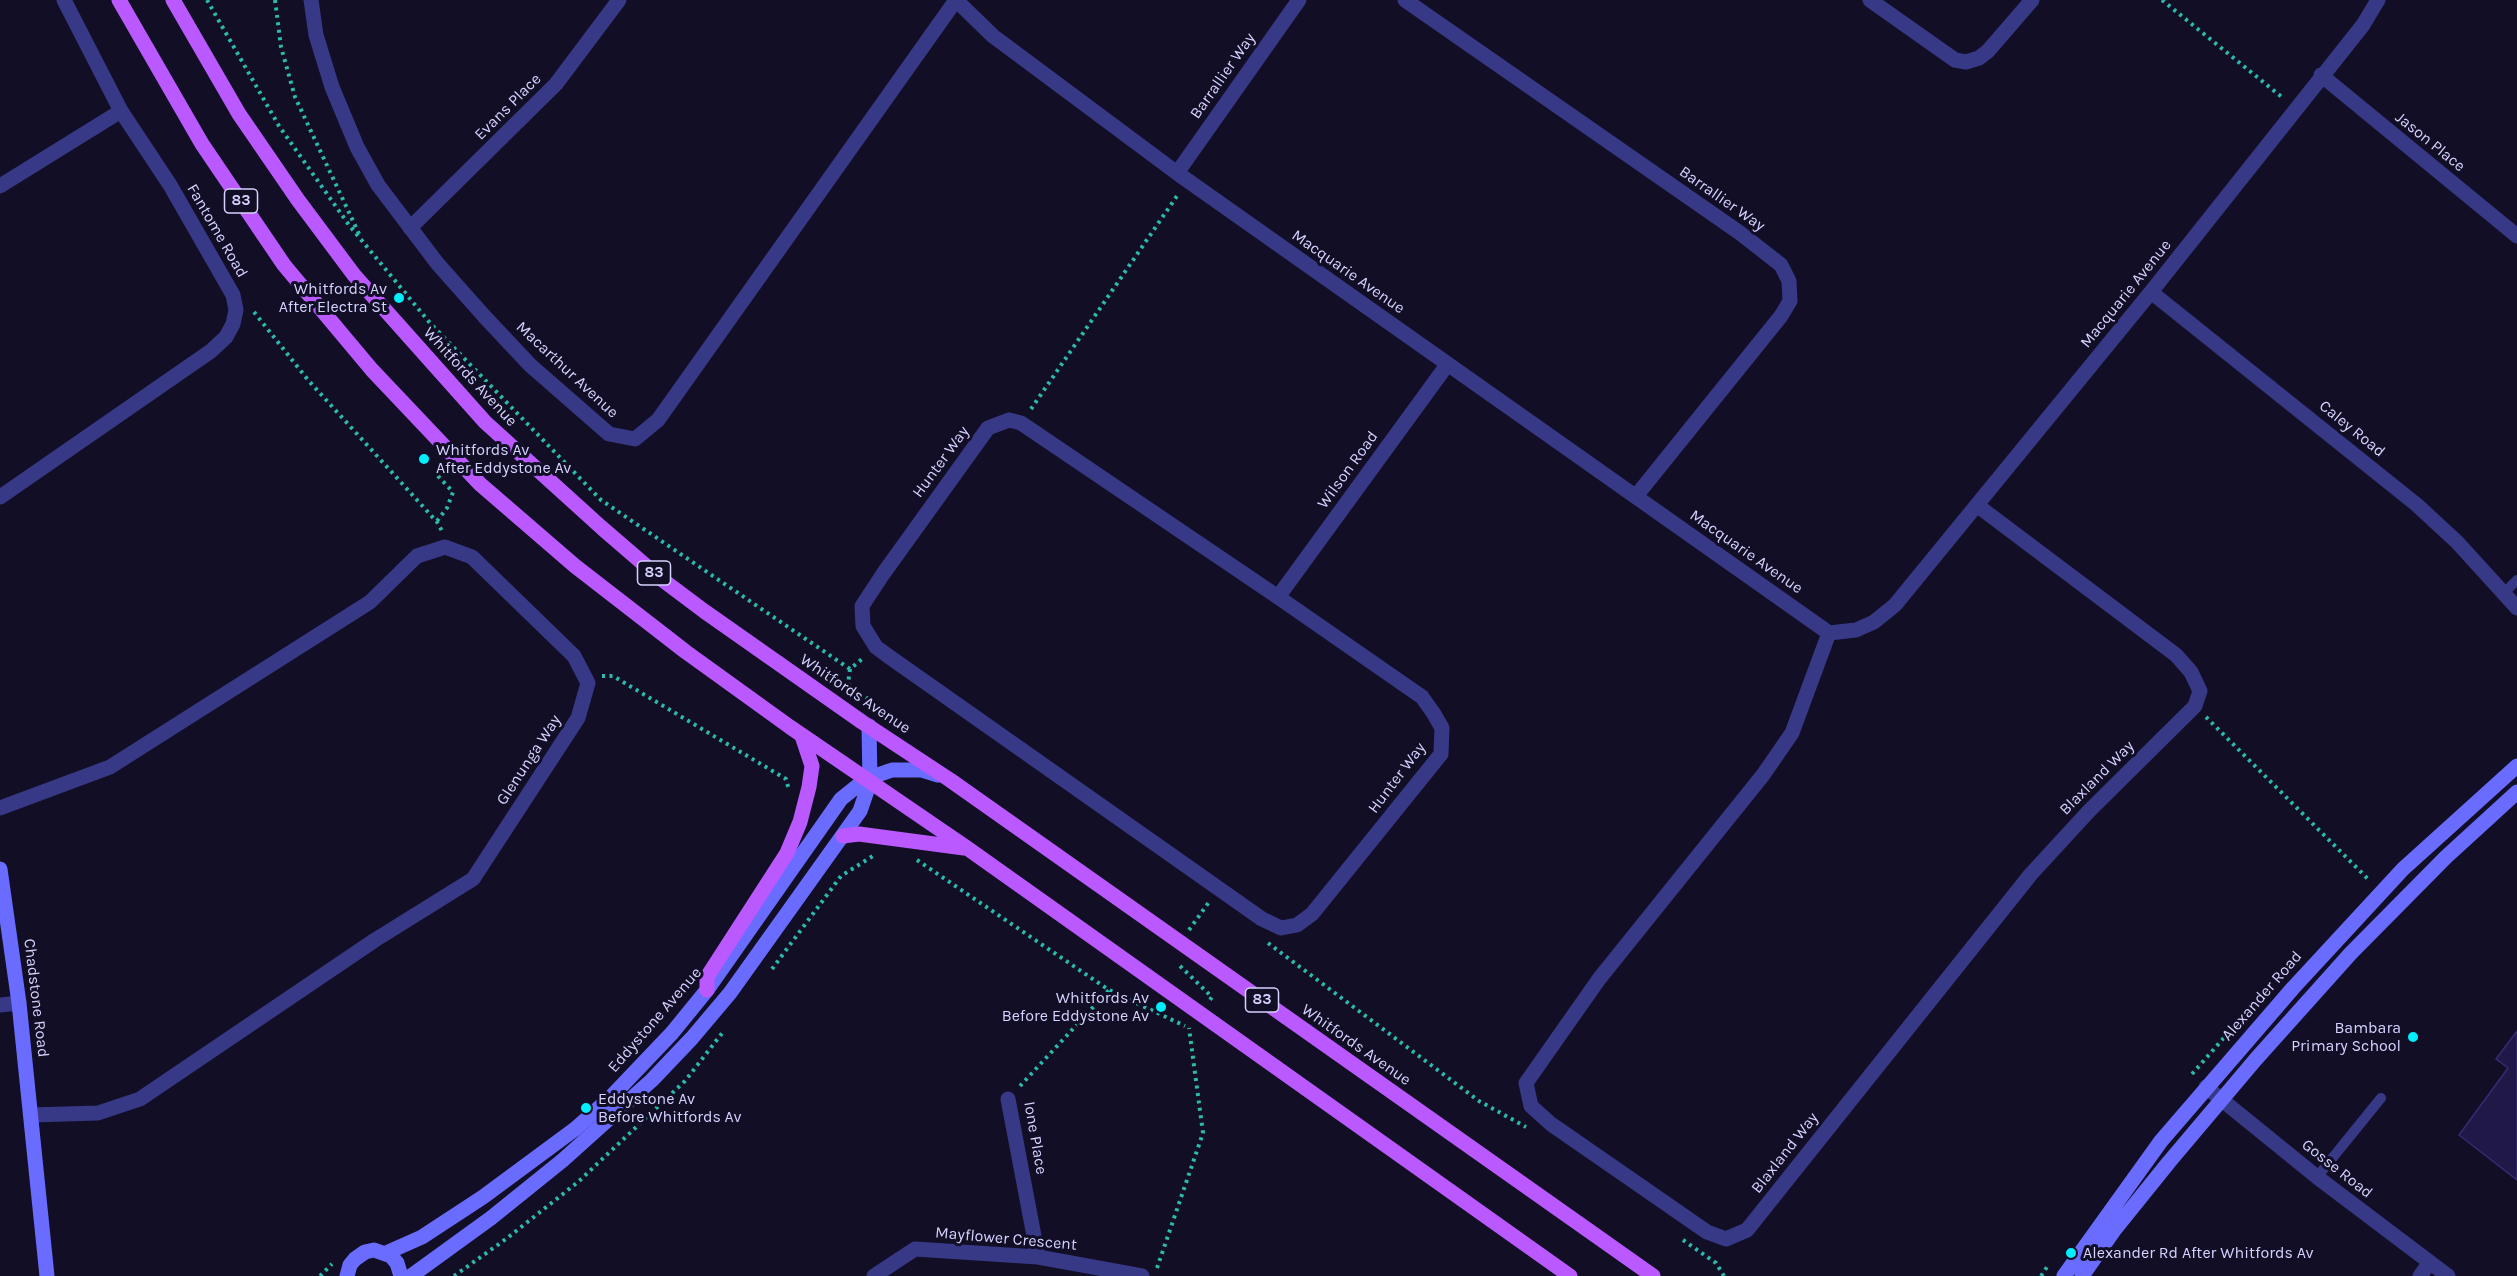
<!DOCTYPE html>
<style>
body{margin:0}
canvas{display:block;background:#110e25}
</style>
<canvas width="2517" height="1276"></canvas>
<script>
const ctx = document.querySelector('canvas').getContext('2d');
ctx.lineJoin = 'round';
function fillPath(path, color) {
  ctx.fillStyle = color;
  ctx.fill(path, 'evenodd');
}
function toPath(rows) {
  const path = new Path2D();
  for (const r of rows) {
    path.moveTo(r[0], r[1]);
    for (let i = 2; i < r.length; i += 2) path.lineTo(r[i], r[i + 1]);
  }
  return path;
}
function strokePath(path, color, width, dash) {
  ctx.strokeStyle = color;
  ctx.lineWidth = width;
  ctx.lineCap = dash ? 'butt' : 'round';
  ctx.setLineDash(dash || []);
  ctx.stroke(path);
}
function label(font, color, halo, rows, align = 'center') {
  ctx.font = font + ' Karla,sans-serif';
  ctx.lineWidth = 6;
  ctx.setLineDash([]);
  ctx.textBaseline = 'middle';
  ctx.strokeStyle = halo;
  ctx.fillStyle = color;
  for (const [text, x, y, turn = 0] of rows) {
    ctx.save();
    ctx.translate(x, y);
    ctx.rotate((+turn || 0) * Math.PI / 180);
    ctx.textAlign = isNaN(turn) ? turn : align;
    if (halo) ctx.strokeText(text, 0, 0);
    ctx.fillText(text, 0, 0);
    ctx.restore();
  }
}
const building = toPath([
 [2517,1031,2517,1180,2459,1135,2508,1068,2496,1059,2517,1031]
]);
const path = toPath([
 [207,0,279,126,349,225,430,323,601,500,850,669,862,659,864,660],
 [275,0,281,47,295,97,360,236],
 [2162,0,2283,98],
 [254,312,308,380,437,522,442,531],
 [1031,409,1179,193],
 [437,521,447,508,453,492,436,474,443,468],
 [850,669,848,684,880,708,878,711],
 [602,676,613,676,786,779,789,790],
 [2206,717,2369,880,2368,881],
 [917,860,1109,990,1185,1026],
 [1189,930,1209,902],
 [1268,943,1479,1101,1526,1127],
 [1180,966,1212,997,1209,1001],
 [772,969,841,876,876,854],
 [2192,1074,2237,1023],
 [1020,1086,1109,990],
 [1683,1240,1716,1263,1724,1276],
 [1157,1268,1203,1133,1189,1028],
 [320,1276,332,1264],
 [454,1276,506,1239,578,1182,685,1081,723,1032],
 [2041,1276,2047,1267]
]);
const lane = toPath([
 [2504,593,2517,580],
 [2317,1177,2381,1098]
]);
const street = toPath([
 [311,0,316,35,332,87,357,147,378,185,437,263,484,316,530,365,609,434,635,439,658,420,956,0,993,36,1177,173,1829,633,1856,630,1874,622,1895,605,2151,292,2363,25,2378,0],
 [1405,0,1740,233,1781,265,1789,281,1790,301,1781,316,1636,496],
 [1870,0,1955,60,1966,62,1979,58,1988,51,2032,0],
 [2321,75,2517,236],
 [1177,173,1299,0],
 [0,186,121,111],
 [410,228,556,84,619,0],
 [2151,292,2417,505,2457,542,2517,608],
 [1009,420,1021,423,1278,597,1422,697,1434,714,1442,728,1441,754,1312,914,1297,925,1281,928,1262,919,891,658,876,647,863,626,862,606,883,574,988,428,1009,420],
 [0,497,211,351,226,337,233,324,236,310,233,295,170,185,121,111,64,0],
 [1278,597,1447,365],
 [1829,633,1792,733,1763,775,1599,979,1526,1083,1531,1106,1551,1124,1707,1232,1726,1239,1747,1230,2031,874,2089,811,2195,706,2200,691,2191,672,2176,655,1978,506],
 [0,808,110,767,370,602,417,556,445,547,472,557,574,656,588,683,578,718,473,879,375,940,140,1099,98,1113,31,1115],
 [0,1005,19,1003],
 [2206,1087,2317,1177,2448,1276],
 [1008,1099,1038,1257],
 [874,1276,915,1249,1038,1257,1142,1276],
 [2420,1276,2430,1262]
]);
const secondary = toPath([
 [0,869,19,1003,47,1276],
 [386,1253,422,1237,483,1197,575,1129,611,1097,672,1033,707,990,841,799,866,779,892,770,922,770,938,775],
 [347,1276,350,1265,355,1259,365,1252,374,1250,391,1256,397,1263,401,1276],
 [411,1276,491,1218,563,1160,652,1080,692,1038,730,993,860,811,870,782,869,726],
 [2064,1276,2161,1141,2293,988,2403,869,2517,766],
 [2082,1276,2115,1229,2169,1162,2256,1059,2351,953,2446,857,2517,792]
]);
const primary = toPath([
 [119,0,202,144,284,265,372,370,480,484,575,566,686,652,790,727,967,848,1570,1276],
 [173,0,239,114,298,200,354,275,485,422,602,528,660,578,704,611,862,722,950,780,1653,1276],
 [843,836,859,834,964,848],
 [707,990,707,977,787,853,800,822,809,787,812,766,802,736]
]);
const markers = [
 [399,298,6,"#00eefd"],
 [424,459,6,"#00eefd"],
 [1161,1007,6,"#00eefd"],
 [2413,1037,6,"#00eefd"],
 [586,1108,6,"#00eefd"],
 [2071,1253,6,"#00eefd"]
];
const shields = [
 [241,201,33],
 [654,573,33],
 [1262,1000,33]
];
const shieldNames = [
 ["83",241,201],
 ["83",654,573],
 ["83",1262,1000]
];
const streetNames = [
 ["Barrallier Way",1223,76,-55],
 ["Evans Place",508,107,-45],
 ["Jason Place",2430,142,39],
 ["Barrallier Way",1722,199,35],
 ["Fantome Road",217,231,60],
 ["Macquarie Avenue",1348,272,35],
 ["Macquarie Avenue",2126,294,-51],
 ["Macarthur Avenue",567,370,43],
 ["Whitfords Avenue",470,377,47],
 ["Caley Road",2352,429,39],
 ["Hunter Way",941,462,-54],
 ["Wilson Road",1348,470,-54],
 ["Macquarie Avenue",1746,552,35],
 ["Whitfords Avenue",855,694,34],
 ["Glenunga Way",529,760,-57],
 ["Hunter Way",1397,778,-53],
 ["Blaxland Way",2097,778,-45],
 ["Alexander Road",2262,996,-49],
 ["Chadstone Road",36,998,83],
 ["Eddystone Avenue",655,1020,-49],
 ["Whitfords Avenue",1356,1045,35],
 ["Ione Place",1035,1138,80],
 ["Blaxland Way",1785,1153,-52],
 ["Gosse Road",2337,1169,38],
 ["Mayflower Crescent",1006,1239,5]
];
const poiNames = [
 ["Whitfords Av",387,289],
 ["After Electra St",387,307],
 ["Whitfords Av",436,450,"left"],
 ["After Eddystone Av",436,468,"left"],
 ["Whitfords Av",1149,998],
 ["Before Eddystone Av",1149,1016],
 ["Bambara",2401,1028],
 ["Primary School",2401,1046],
 ["Eddystone Av",598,1099,"left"],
 ["Before Whitfords Av",598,1117,"left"],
 ["Alexander Rd After Whitfords Av",2083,1253,"left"]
];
fillPath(building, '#201947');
strokePath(building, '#362b73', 1.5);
strokePath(path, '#2bbaab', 4, [3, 4.5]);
strokePath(lane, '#373886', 10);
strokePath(street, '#373886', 15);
strokePath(secondary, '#696cff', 15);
strokePath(primary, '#ba59ff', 15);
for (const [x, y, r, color] of markers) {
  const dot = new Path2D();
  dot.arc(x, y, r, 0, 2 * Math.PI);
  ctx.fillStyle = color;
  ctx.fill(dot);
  strokePath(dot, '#110e25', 2);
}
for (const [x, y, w] of shields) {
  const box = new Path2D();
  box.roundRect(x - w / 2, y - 12, w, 24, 4.5);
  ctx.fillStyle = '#110e25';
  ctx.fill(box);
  strokePath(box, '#d5d2ff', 1.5);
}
label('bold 15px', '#d5d2ff', null, shieldNames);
label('16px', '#d5d2ff', '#110e25', streetNames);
label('16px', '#d5d2ff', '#110e25', poiNames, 'right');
</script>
